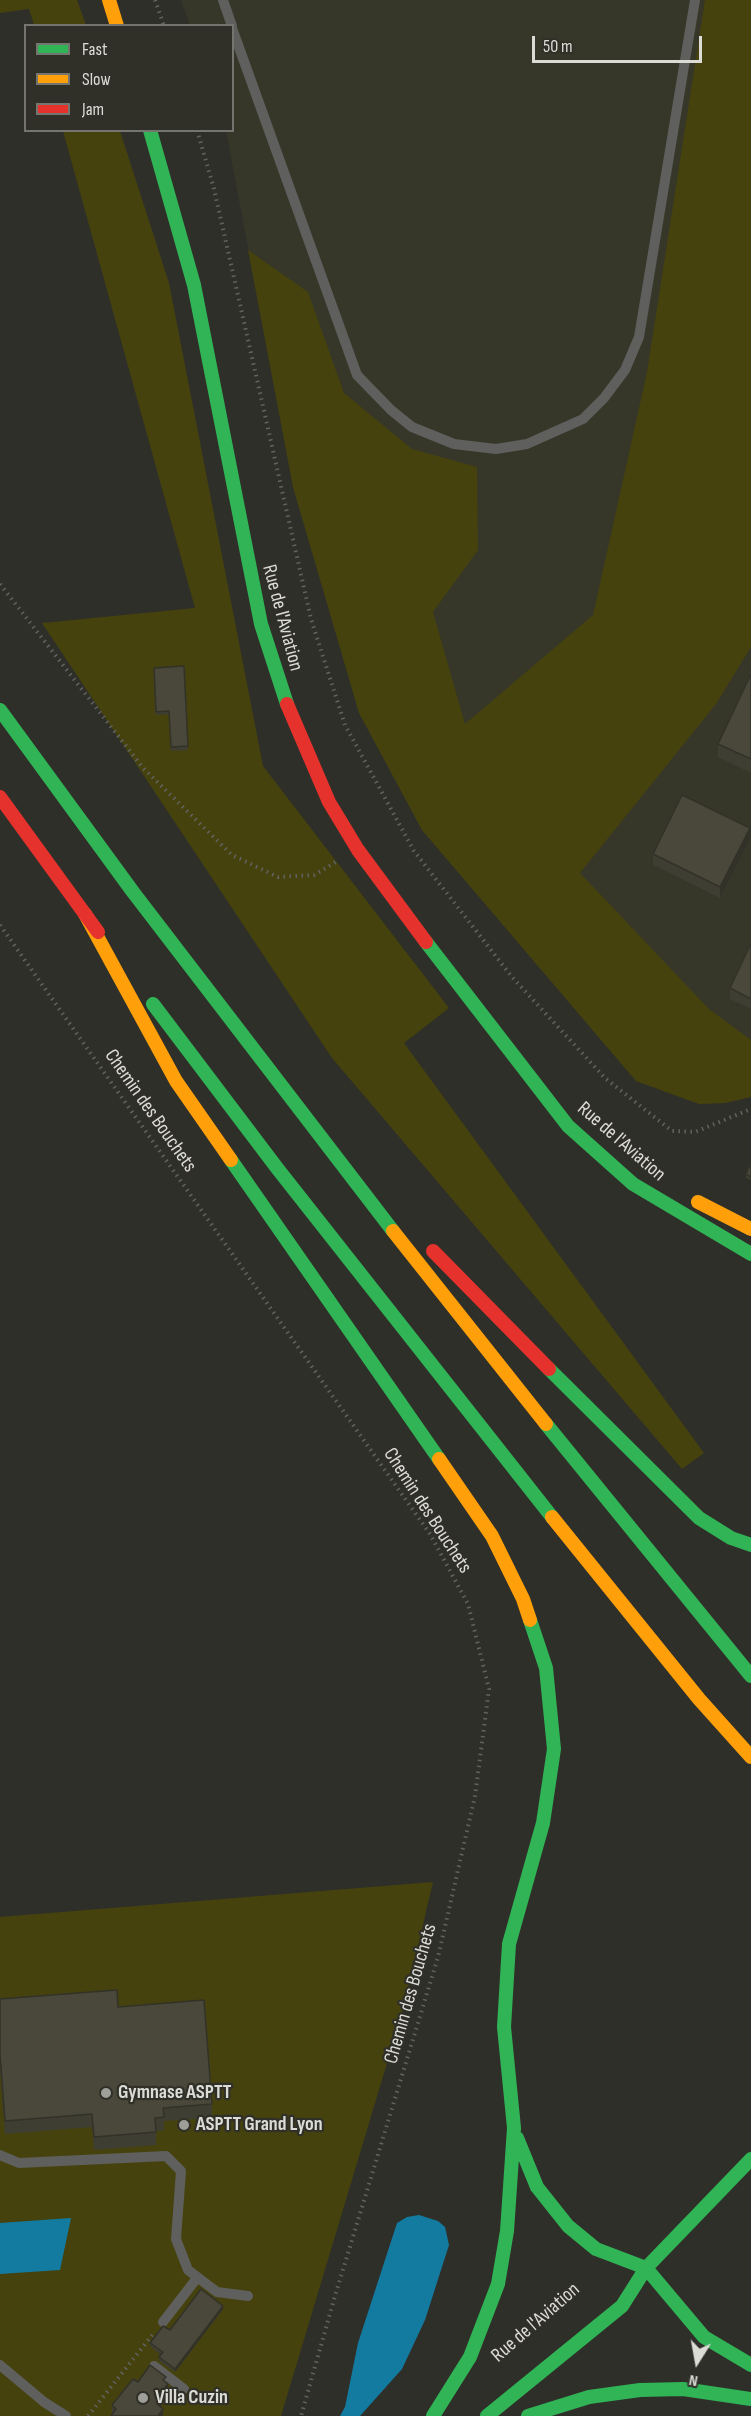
<!DOCTYPE html>
<style>
body{margin:0}
#map{position:relative;width:751px;height:2416px;overflow:hidden;background:#2f2f2a;font-family:"Sofia Sans Condensed",sans-serif}
canvas{display:block}
.legend{position:absolute;left:24px;top:24px;width:210px;height:108px;box-sizing:border-box;background:#303029;border:2px solid #75756f;margin:0;padding:8px 10px;list-style:none;font-size:18px;color:#dcdcd7}
.legend li{display:flex;align-items:center;gap:12px;height:30px}
.legend b{width:30px;border:2px solid #75756f}
.north{position:absolute;left:667px;top:2332px;width:60px;height:60px;-webkit-text-stroke:4px #303029;paint-order:stroke;rotate:191deg;font-size:16px;font-weight:700;line-height:24px;text-align:center;color:#dcdcd7}
.north::after{content:'';display:block;margin:auto;width:21px;height:27px;background:#dcdcd7;clip-path:polygon(50% 0,100% 100%,50% 72%,0 100%)}
.scale{position:absolute;left:532px;top:36px;width:170px;height:27px;box-sizing:border-box;border:3px solid #dcdcd7;border-top:0;padding-left:8px;font-size:18px;line-height:21px;white-space:nowrap;color:#dcdcd7;-webkit-text-stroke:4px #303029;paint-order:stroke}
</style>
<div id="map">
<canvas width="751" height="2416"></canvas>
<ul class="legend">
<li><b style="height:8px;background:#30b455"></b>Fast</li>
<li><b style="height:8px;background:#ff9f0a"></b>Slow</li>
<li><b style="height:8px;background:#e5322d"></b>Jam</li>
</ul>
<div class="north">N</div>
<div class="scale">50 m</div>
</div>
<script>
const ctx = document.querySelector('canvas').getContext('2d');
ctx.lineJoin = 'round';
function fillPath(path, color) {
  ctx.fillStyle = color;
  ctx.fill(path, 'evenodd');
}
function toPath(rows) {
  const path = new Path2D();
  for (const r of rows) {
    path.moveTo(r[0], r[1]);
    for (let i = 2; i < r.length; i += 2) path.lineTo(r[i], r[i + 1]);
  }
  return path;
}
function strokePath(path, color, width, dash) {
  ctx.strokeStyle = color;
  ctx.lineWidth = width;
  ctx.lineCap = dash ? 'butt' : 'round';
  ctx.setLineDash(dash || []);
  ctx.stroke(path);
}
function label(font, color, halo, rows, align = 'center') {
  ctx.font = font + ' "Sofia Sans Condensed",sans-serif';
  ctx.lineWidth = 4.5;
  ctx.setLineDash([]);
  ctx.textBaseline = 'middle';
  ctx.strokeStyle = halo;
  ctx.fillStyle = color;
  for (const [text, x, y, turn = 0] of rows) {
    ctx.save();
    ctx.translate(x, y);
    ctx.rotate((+turn || 0) * Math.PI / 180);
    ctx.textAlign = isNaN(turn) ? turn : align;
    if (halo) ctx.strokeText(text, 0, 0);
    ctx.fillText(text, 0, 0);
    ctx.restore();
  }
}
const built = toPath([
 [181,0,751,0,751,1097,725,1103,699,1104,636,1081,422,830,359,713,293,487,226,131,232,130,232,26,190,25]
]);
const green = toPath([
 [0,0,77,0,86,25,34,25,29,9,0,13],
 [705,0,751,0,751,647,716,704,580,873,709,1009,751,1040,751,1097,725,1103,699,1104,636,1081,422,830,359,713,293,487,248,250,308,292,344,393,412,449,477,467,478,550,433,612,465,724,593,615,647,372],
 [63,131,120,131,169,283,263,766,449,1008,404,1043,704,1453,682,1469,332,1058,42,623,195,608],
 [433,1882,403,2010,281,2416,0,2416,0,1917]
]);
const water = toPath([
 [419,2215,438,2221,445,2227,449,2245,425,2320,402,2369,360,2416,340,2416,345,2407,358,2343,397,2223,407,2217],
 [71,2218,60,2270,0,2274,0,2223]
]);
const path = toPath([
 [155,0,164,26],
 [197,130,214,189,311,619,345,725,414,851,512,977,605,1078,672,1131,695,1132,751,1109],
 [0,584,143,768,232,855,278,877,314,875,336,862],
 [0,925,430,1534,468,1604,489,1689,475,1796,438,1957,335,2296,301,2416],
 [88,2416,153,2334]
]);
const lane = toPath([
 [223,0,232,26],
 [232,28,357,375,391,410,412,427,454,444,496,449,527,444,583,419,604,398,625,370,639,337,695,0],
 [0,2155,19,2163,166,2156,181,2171,176,2239,188,2270,217,2292,248,2296],
 [163,2322,197,2278],
 [0,2365,44,2402,66,2416],
 [154,2366,184,2389]
]);
const fast = toPath([
 [150,130,194,285,261,624,287,704],
 [0,710,133,892,393,1231],
 [426,942,568,1126,633,1184,751,1254],
 [153,1004,277,1168,552,1517],
 [231,1160,439,1459],
 [549,1369,699,1518,731,1538,751,1545],
 [546,1424,751,1676],
 [514,2128,504,2027,509,1944,543,1823,554,1749,546,1668,530,1620],
 [517,2138,537,2187,568,2226,596,2249,646,2268],
 [646,2268,704,2337,751,2365],
 [433,2416,470,2357,498,2284,507,2231,514,2128],
 [487,2416,622,2306,646,2268,751,2159],
 [528,2416,589,2397,640,2390,683,2389,751,2399]
]);
const slow = toPath([
 [109,0,117,26],
 [85,914,176,1081,231,1160],
 [698,1202,751,1229],
 [393,1231,546,1424],
 [439,1459,492,1536,523,1599,530,1620],
 [552,1517,699,1699,751,1757]
]);
const jam = toPath([
 [287,704,329,802,358,850,426,942],
 [0,797,98,932],
 [433,1251,549,1369]
]);
const wall = toPath([
 [184,666,188,750,171,751,169,714,156,715,154,668],
 [751,674,751,773,718,757,718,744],
 [750,839,720,898,653,865,653,854],
 [751,943,751,1009,730,999,730,988],
 [751,1163,751,1180,746,1178,746,1174],
 [0,1999,118,2007,212,2104,212,2118,164,2121,164,2130,156,2131,156,2145,94,2150,92,2127,5,2134,0,2068],
 [223,2309,175,2372,159,2361,159,2357,161,2355,150,2346,150,2343,170,2330],
 [138,2382,166,2382,168,2391,161,2401,161,2407,163,2416,113,2414,112,2413,112,2405]
]);
const shadedWall = toPath([
 [750,828,750,839,720,898,720,887],
 [223,2306,223,2309,175,2372,175,2369],
 [168,2384,168,2391,161,2401,161,2408,157,2412,157,2398],
 [163,2409,163,2416,158,2416]
]);
const building = toPath([
 [184,666,188,746,171,747,169,711,156,712,154,668,184,666],
 [751,674,751,759,718,744,751,674],
 [682,795,750,828,720,887,653,854,682,795],
 [751,943,751,999,730,988,751,943],
 [751,1163,751,1177,746,1174,751,1163],
 [117,1990,118,2007,204,2000,212,2104,163,2108,164,2117,155,2118,156,2132,94,2137,92,2114,5,2121,0,2054,0,1999,117,1990],
 [201,2289,223,2306,175,2369,159,2357,163,2352,150,2343,163,2326,170,2330,201,2289],
 [150,2365,166,2377,163,2380,168,2384,157,2398,161,2400,157,2404,163,2409,158,2416,111,2416,116,2409,112,2405,133,2379,138,2382,150,2365]
]);
const markers = [
 [106,2093,6,"#9f9f9a"],
 [184,2125,6,"#9f9f9a"],
 [143,2398,6,"#9f9f9a"]
];
const streetNames = [
 ["Rue de l'Aviation",282,618,75],
 ["Chemin des Bouchets",150,1111,55],
 ["Rue de l'Aviation",621,1142,41],
 ["Chemin des Bouchets",427,1511,57],
 ["Chemin des Bouchets",411,1994,-74],
 ["Rue de l'Aviation",536,2323,-41]
];
const poiNames = [
 ["Gymnase ASPTT",118,2093],
 ["ASPTT Grand Lyon",196,2125],
 ["Villa Cuzin",155,2398]
];
fillPath(built, '#363629');
fillPath(green, '#45420e');
fillPath(water, '#137ba0');
strokePath(path, '#626260', 4, [1.5, 4.5]);
strokePath(lane, '#5f5f5d', 10);
strokePath(fast, '#30b455', 14);
strokePath(slow, '#ff9f0a', 14);
strokePath(jam, '#e5322d', 14);
fillPath(wall, '#3f3e32');
fillPath(shadedWall, '#333229');
fillPath(building, '#49483a');
strokePath(building, '#333229', 1.5);
for (const [x, y, r, color] of markers) {
  const dot = new Path2D();
  dot.arc(x, y, r, 0, 2 * Math.PI);
  ctx.fillStyle = color;
  ctx.fill(dot);
  strokePath(dot, '#303029', 2);
}
label('20px', '#dcdcd7', '#303029', streetNames);
label('bold 20px', '#dcdcd7', '#303029', poiNames, 'left');
</script>
